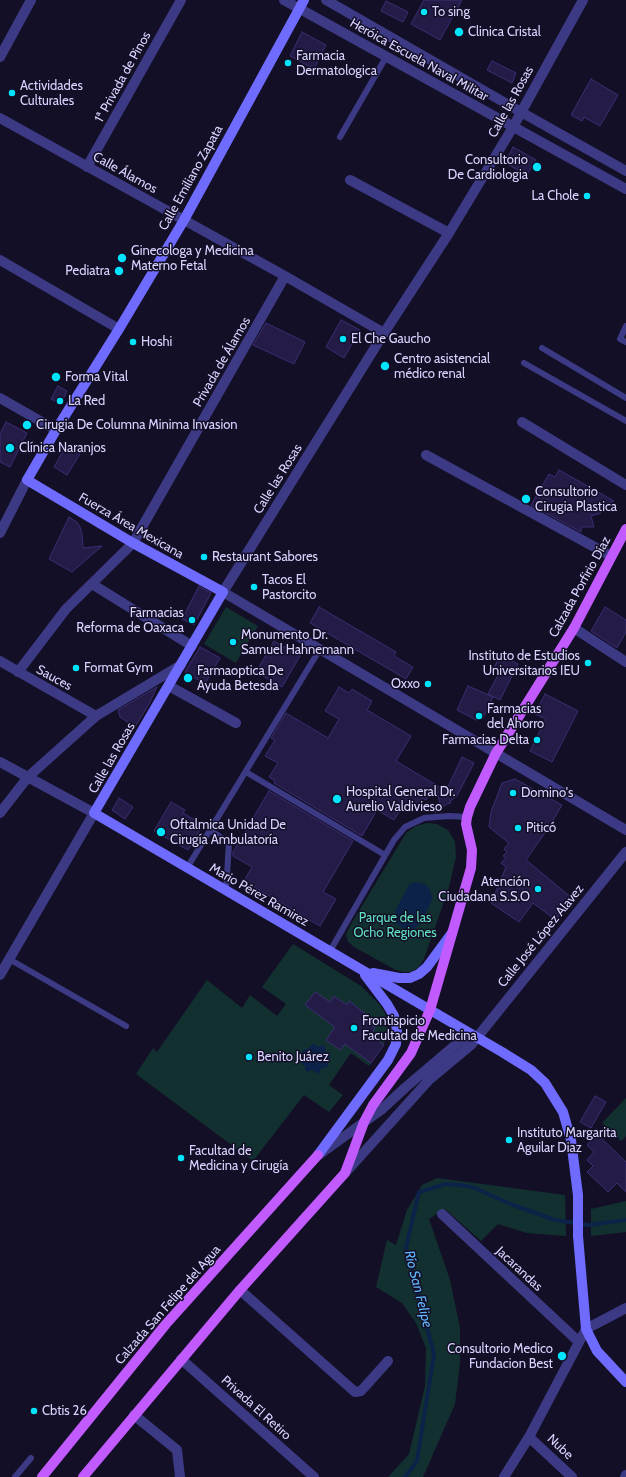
<!DOCTYPE html>
<meta charset="utf-8">
<style>
body{margin:0}
canvas{display:block;background:#130f26}
</style>
<canvas width="626" height="1477"></canvas>
<script>
const ctx = document.querySelector('canvas').getContext('2d');
ctx.lineJoin = 'round';
function fillPath(path, color) {
  ctx.fillStyle = color;
  ctx.fill(path, 'evenodd');
}
function toPath(rows) {
  const path = new Path2D();
  for (const r of rows) {
    path.moveTo(r[0], r[1]);
    for (let i = 2; i < r.length; i += 2) path.lineTo(r[i], r[i + 1]);
  }
  return path;
}
function strokePath(path, color, width, dash) {
  ctx.strokeStyle = color;
  ctx.lineWidth = width;
  ctx.lineCap = dash ? 'butt' : 'round';
  ctx.setLineDash(dash || []);
  ctx.stroke(path);
}
function label(font, color, halo, rows, align = 'center') {
  ctx.font = font + ' Cabin,sans-serif';
  ctx.lineWidth = 3;
  ctx.setLineDash([]);
  ctx.textBaseline = 'middle';
  ctx.strokeStyle = halo;
  ctx.fillStyle = color;
  for (const [text, x, y, turn = 0] of rows) {
    ctx.save();
    ctx.translate(x, y);
    ctx.rotate((+turn || 0) * Math.PI / 180);
    ctx.textAlign = isNaN(turn) ? turn : align;
    if (halo) ctx.strokeText(text, 0, 0);
    ctx.fillText(text, 0, 0);
    ctx.restore();
  }
}
const green = toPath([
 [226,607,258,626,236,663,204,644],
 [427,823,437,824,448,830,455,842,456,857,449,887,424,959,419,967,411,972,403,972,394,969,354,947,348,942,346,935,351,924,406,833,416,826],
 [293,944,361,986,380,1005,385,1013,387,1030,384,1045,369,1066,351,1053,329,1085,343,1095,329,1112,304,1095,253,1161,136,1074,153,1048,157,1052,207,980,242,1008,250,995,277,1016,286,1004,262,987],
 [626,1098,626,1136,621,1141,602,1123],
 [437,1178,565,1195,566,1236,527,1233,498,1224,481,1241,445,1209,429,1219,450,1280,460,1328,460,1363,455,1404,423,1477,388,1477,409,1454,425,1386,426,1348,416,1323,402,1303,376,1287,387,1240,396,1245,407,1210,422,1185],
 [626,1201,626,1232,591,1236,591,1209]
]);
const water = toPath([
 [414,882,425,884,429,888,432,896,431,903,423,919,418,926,411,930,402,928,397,924,395,917,396,909,405,892,409,885],
 [313,1043,318,1047,321,1045,324,1046,326,1049,325,1051,331,1056,327,1061,328,1063,328,1067,322,1068,318,1074,312,1070,307,1072,305,1069,305,1066,300,1062,303,1056,301,1053,302,1051,304,1049,308,1049]
]);
const stream = toPath([
 [405,1477,417,1461,434,1354,406,1248,419,1192,446,1184,458,1185,472,1187,513,1205,555,1220,588,1225,626,1220]
]);
const building = toPath([
 [424,0,462,0,440,40,411,24,424,0],
 [386,1,408,12,403,22,381,11,386,1],
 [302,32,326,45,314,69,290,56,302,32],
 [492,61,516,73,512,83,487,70,492,61],
 [591,79,618,95,600,126,584,117,582,121,571,115,591,79],
 [513,147,536,160,527,175,505,163,513,147],
 [341,320,360,330,344,358,326,347,341,320],
 [266,323,305,342,294,364,253,345,266,323],
 [58,386,67,391,61,404,51,399,58,386],
 [6,422,27,433,10,467,0,462,0,434,6,422],
 [66,446,80,454,67,475,54,467,66,446],
 [559,470,614,501,598,507,601,513,591,516,594,527,581,527,581,532,579,531,531,505,549,474,555,477,559,470],
 [69,517,77,522,80,527,82,534,83,548,102,546,72,572,49,559,69,517],
 [199,586,211,593,194,625,182,619,199,586],
 [319,607,396,652,394,656,413,667,406,679,310,623,319,607],
 [605,607,626,620,626,632,617,648,591,631,605,607],
 [274,641,300,656,282,687,256,672,274,641],
 [200,647,220,658,205,684,185,672,200,647],
 [500,655,518,664,500,700,488,694,500,671,494,668,500,655],
 [468,686,493,697,483,718,476,720,457,710,468,686],
 [157,687,149,704,135,727,120,717,118,710,157,687],
 [339,687,349,693,352,689,372,701,367,710,411,736,396,761,446,791,462,757,474,763,457,796,450,801,451,803,447,804,435,813,440,803,435,786,426,800,422,798,415,809,405,803,394,820,377,810,362,836,274,783,275,781,269,777,278,763,265,756,275,740,271,738,286,713,328,738,339,719,325,711,339,687],
 [545,694,578,711,552,762,530,751,546,719,535,714,545,694],
 [515,779,562,805,549,827,526,860,573,899,556,920,533,903,519,922,491,903,506,867,501,863,506,858,503,856,507,852,504,849,509,843,489,827,491,812,502,783,515,779],
 [269,791,353,841,323,892,336,899,320,926,244,881,252,867,233,856,233,852,269,791],
 [119,798,133,807,125,819,112,810,119,798],
 [171,802,185,810,183,813,203,825,188,850,154,831,171,802],
 [315,992,330,1002,334,996,347,1005,349,1001,367,1015,363,1020,375,1028,371,1035,384,1045,371,1063,345,1044,340,1050,326,1040,335,1027,305,1005,315,992],
 [595,1096,606,1102,591,1128,580,1122,595,1096],
 [597,1134,626,1162,626,1192,617,1183,608,1192,587,1172,593,1166,587,1160,594,1152,587,1145,597,1134]
]);
const service = toPath([
 [340,137,386,57],
 [626,326,620,339,626,342],
 [542,348,626,398],
 [524,363,626,421],
 [246,772,385,855],
 [210,830,229,843,226,890],
 [187,868,320,649],
 [330,951,394,840,405,827,424,818,449,816,467,817],
 [9,959,126,1026],
 [15,1477,31,1458]
]);
const minor = toPath([
 [583,0,513,127,449,233,384,333,223,592,626,830],
 [0,57,31,0],
 [0,118,285,276,384,333],
 [87,167,181,0],
 [350,180,449,233],
 [0,260,119,329],
 [0,398,56,430],
 [522,422,626,485],
 [426,455,611,556],
 [0,533,27,480],
 [92,584,192,646],
 [574,628,626,662],
 [0,661,96,716],
 [18,672,66,609,133,543,285,276],
 [169,686,236,723],
 [0,762,94,813,0,975],
 [0,813,28,777,96,716,181,665],
 [442,1214,579,1342],
 [240,1290,355,1392,361,1391,388,1361],
 [181,1359,314,1477],
 [134,1415,177,1450,180,1477],
 [529,1437,572,1477],
 [504,1477,529,1437,586,1329,626,1308],
 [625,1477,626,1475]
]);
const tertiary = toPath([
 [284,0,626,189],
 [326,0,521,112,626,171],
 [320,1154,381,1110,406,1087,460,1041,477,1037],
 [346,1172,429,1080,471,1045,626,852]
]);
const secondary = toPath([
 [304,0,184,220,119,329,56,430,27,480,133,543,223,592,94,813,502,1052,531,1070,545,1083,563,1112,571,1140,578,1195,578,1236,586,1329,597,1351,626,1382],
 [373,973,399,978,410,978,419,974,427,967,452,933],
 [318,1155,388,1060,396,1044,397,1030,394,1016,387,1004,365,975]
]);
const primary = toPath([
 [42,1477,166,1324,318,1155],
 [83,1477,240,1290,345,1173,364,1122,373,1105,411,1053,430,1010,471,868,472,850,466,824,467,817,470,807,496,753,574,628,626,529]
]);
const markers = [
 [424,12,4,"#00e5ff"],
 [459,32,5,"#00e5ff"],
 [288,63,4,"#00e5ff"],
 [12,93,4,"#00e5ff"],
 [537,167,5,"#00e5ff"],
 [587,196,4,"#00e5ff"],
 [122,258,5,"#00e5ff"],
 [119,271,5,"#00e5ff"],
 [343,339,4,"#00e5ff"],
 [133,342,4,"#00e5ff"],
 [385,366,5,"#00e5ff"],
 [56,377,5,"#00e5ff"],
 [60,401,4,"#00e5ff"],
 [27,425,5,"#00e5ff"],
 [10,448,5,"#00e5ff"],
 [526,499,5,"#00e5ff"],
 [204,557,4,"#00e5ff"],
 [254,587,4,"#00e5ff"],
 [192,620,4,"#00e5ff"],
 [233,642,4,"#00e5ff"],
 [588,663,4,"#00e5ff"],
 [76,668,4,"#00e5ff"],
 [188,678,5,"#00e5ff"],
 [428,684,4,"#00e5ff"],
 [479,716,4,"#00e5ff"],
 [537,740,4,"#00e5ff"],
 [513,793,4,"#00e5ff"],
 [337,799,5,"#00e5ff"],
 [518,828,4,"#00e5ff"],
 [161,832,5,"#00e5ff"],
 [538,889,4,"#00e5ff"],
 [354,1028,4,"#00e5ff"],
 [249,1057,4,"#00e5ff"],
 [509,1140,4,"#00e5ff"],
 [181,1158,4,"#00e5ff"],
 [562,1356,5,"#00e5ff"],
 [34,1411,4,"#00e5ff"]
];
const poiNames = [
 ["To sing",432,12],
 ["Clinica Cristal",468,32],
 ["Farmacia",296,56],
 ["Dermatologica",296,71],
 ["Actividades",20,86],
 ["Culturales",20,101],
 ["Consultorio",528,160,"right"],
 ["De Cardiologia",528,175,"right"],
 ["La Chole",579,196,"right"],
 ["Ginecologa y Medicina",131,251],
 ["Materno Fetal",131,266],
 ["Pediatra",110,271,"right"],
 ["El Che Gaucho",351,339],
 ["Hoshi",141,342],
 ["Centro asistencial",394,359],
 ["médico renal",394,374],
 ["Forma Vital",65,377],
 ["La Red",68,401],
 ["Cirugia De Columna Minima Invasion",36,425],
 ["Clínica Naranjos",19,448],
 ["Consultorio",535,492],
 ["Cirugia Plastica",535,507],
 ["Restaurant Sabores",212,557],
 ["Tacos El",262,580],
 ["Pastorcito",262,595],
 ["Farmacias",184,613,"right"],
 ["Reforma de Oaxaca",184,628,"right"],
 ["Monumento Dr.",241,635],
 ["Samuel Hahnemann",241,650],
 ["Instituto de Estudios",580,656,"right"],
 ["Universitarios IEU",580,671,"right"],
 ["Format Gym",84,668],
 ["Farmaoptica De",197,671],
 ["Ayuda Betesda",197,686],
 ["Oxxo",420,684,"right"],
 ["Farmacias",487,709],
 ["del Ahorro",487,724],
 ["Farmacias Delta",529,740,"right"],
 ["Hospital General Dr.",346,792],
 ["Aurelio Valdivieso",346,807],
 ["Domino's",521,793],
 ["Oftalmica Unidad De",170,825],
 ["Cirugía Ambulatoría",170,840],
 ["Piticó",526,828],
 ["Atención",530,882,"right"],
 ["Ciudadana S.S.O",530,897,"right"],
 ["Frontispicio",362,1021],
 ["Facultad de Medicina",362,1036],
 ["Benito Juárez",257,1057],
 ["Instituto Margarita",517,1133],
 ["Aguilar Diaz",517,1148],
 ["Facultad de",189,1151],
 ["Medicina y Cirugía",189,1166],
 ["Consultorio Medico",553,1349,"right"],
 ["Fundacion Best",553,1364,"right"],
 ["Cbtis 26",42,1411]
];
const streetNames = [
 ["Heróica Escuela Naval Militar",419,60,29],
 ["1ª Privada de Pinos",123,77,-61],
 ["Calle las Rosas",511,102,-61],
 ["Calle Álamos",125,173,29],
 ["Calle Emiliano Zapata",191,178,-61],
 ["Privada de Álamos",222,362,-60],
 ["Calle las Rosas",278,479,-58],
 ["Fuerza Área Mexicana",131,526,30],
 ["Calzada Porfirio Díaz",580,587,-61],
 ["Sauces",54,678,29],
 ["Calle las Rosas",112,758,-60],
 ["Mario Pérez Ramirez",259,895,30],
 ["Calle José López Alavez",541,936,-51],
 ["Jacarandas",519,1269,43],
 ["Calzada San Felipe del Agua",168,1305,-49],
 ["Privada El Retiro",256,1408,42],
 ["Nube",560,1447,43]
];
const parkNames = [
 ["Parque de las",395,918],
 ["Ocho Regiones",395,933]
];
const waterNames = [
 ["Río San Felipe",418,1289,76]
];
fillPath(green, '#12302f');
fillPath(water, '#0c2248');
strokePath(stream, '#0c2248', 4);
fillPath(building, '#241b47');
strokePath(building, '#3b2d73', 1);
strokePath(service, '#3d3a85', 6);
strokePath(minor, '#3d3a85', 10);
strokePath(tertiary, '#3d3a85', 10);
strokePath(secondary, '#6f6bff', 10);
strokePath(primary, '#c25bff', 10);
for (const [x, y, r, color] of markers) {
  const dot = new Path2D();
  dot.arc(x, y, r, 0, 2 * Math.PI);
  ctx.fillStyle = color;
  ctx.fill(dot);
  strokePath(dot, '#130f26', 1.5);
}
label('13px', '#d9d4ff', '#130f26', poiNames, 'left');
label('13px', '#d9d4ff', '#130f26', streetNames);
label('13px', '#5fe0c0', '#130f26', parkNames);
label('italic 14px', '#62b6ff', '#130f26', waterNames);
</script>
